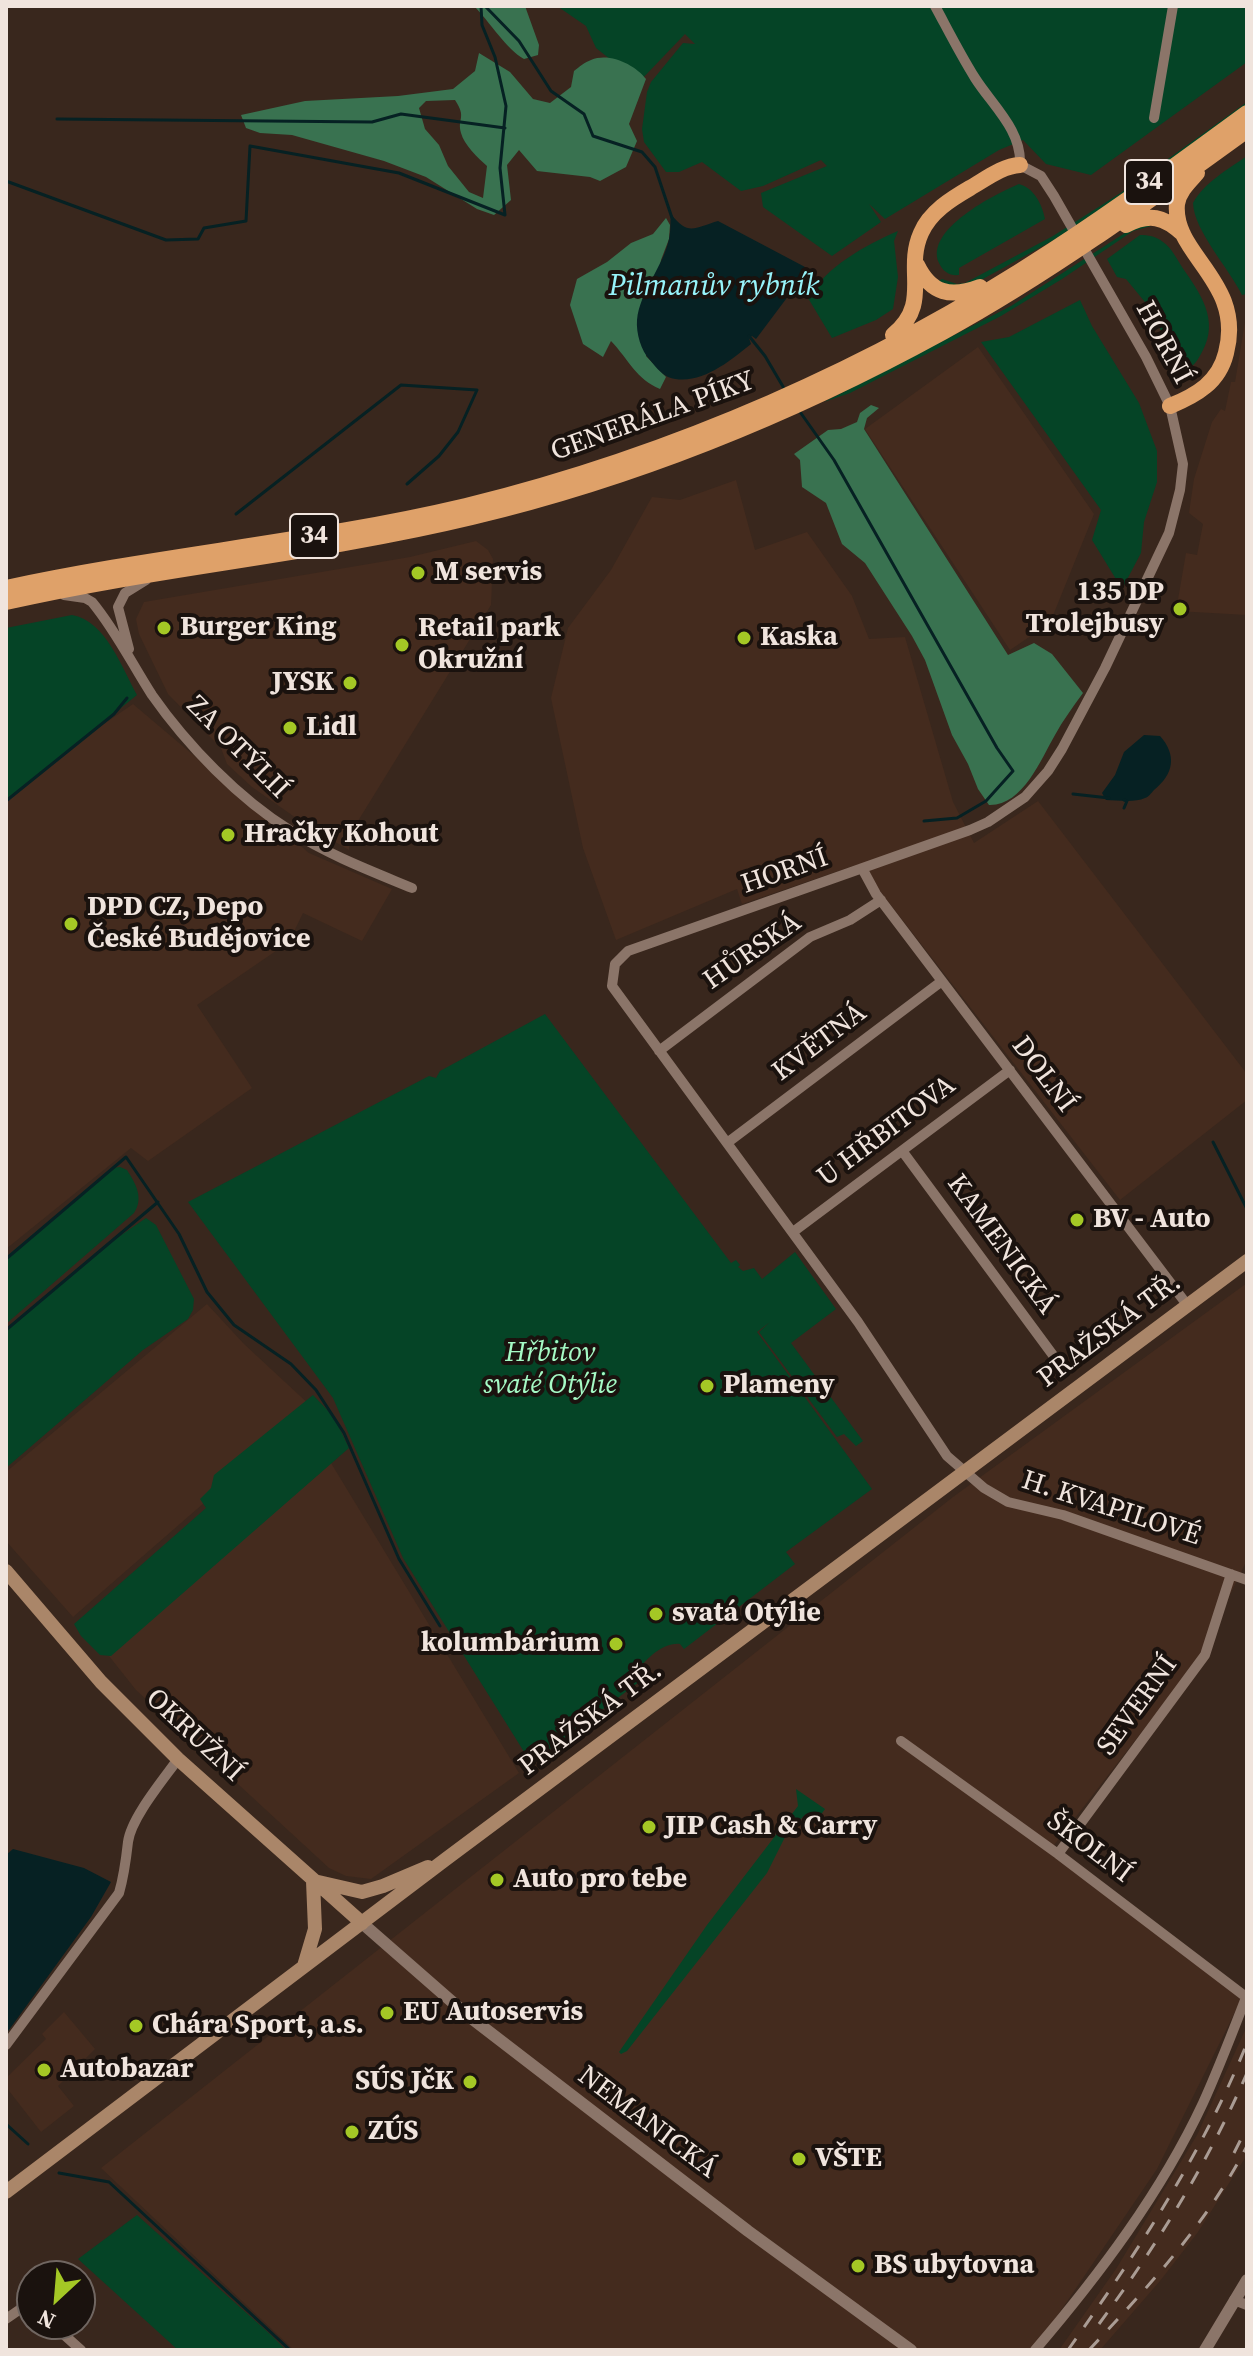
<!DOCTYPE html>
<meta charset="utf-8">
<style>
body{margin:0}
#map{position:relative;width:1253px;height:2356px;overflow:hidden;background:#39271d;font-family:"Source Serif 4",serif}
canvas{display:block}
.frame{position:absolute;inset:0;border:8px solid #f0e4dd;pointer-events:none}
.north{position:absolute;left:16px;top:2260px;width:80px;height:80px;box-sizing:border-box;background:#1a120e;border:2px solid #706661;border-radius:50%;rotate:206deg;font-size:22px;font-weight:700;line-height:32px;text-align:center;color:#f0e4dd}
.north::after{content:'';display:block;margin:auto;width:28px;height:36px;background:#a4c825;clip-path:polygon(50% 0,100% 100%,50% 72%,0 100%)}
</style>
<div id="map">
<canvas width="1253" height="2356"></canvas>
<div class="frame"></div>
<div class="north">N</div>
</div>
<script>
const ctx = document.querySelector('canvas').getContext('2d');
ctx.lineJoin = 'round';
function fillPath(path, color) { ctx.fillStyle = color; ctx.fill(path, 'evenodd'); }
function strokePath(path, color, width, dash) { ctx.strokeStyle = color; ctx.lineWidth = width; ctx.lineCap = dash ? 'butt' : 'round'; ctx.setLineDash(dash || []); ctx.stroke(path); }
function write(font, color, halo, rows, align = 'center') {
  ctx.font = font + ' "Source Serif 4",serif'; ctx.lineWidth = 8; ctx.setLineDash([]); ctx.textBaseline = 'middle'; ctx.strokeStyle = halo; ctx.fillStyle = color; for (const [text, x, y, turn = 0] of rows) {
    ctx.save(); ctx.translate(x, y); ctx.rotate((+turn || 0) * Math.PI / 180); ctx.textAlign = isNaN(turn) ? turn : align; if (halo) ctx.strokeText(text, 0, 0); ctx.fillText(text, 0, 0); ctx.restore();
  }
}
fillPath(new Path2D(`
 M1245,322L1247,615L1176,611L1186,553L1197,555L1203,524L1189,513L1194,479L1212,422L1221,409L1225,411L1231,382H1235Z
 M978,347L1094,514L1050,623L1010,650L865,429Z
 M736,480L755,550L807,532L852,596L869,639L905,637L953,802L974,843L1038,801L1247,1074V1100L1120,1200L859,864L742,904L737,889L616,940L583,848L551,698L568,628L611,570L652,497L680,500Z
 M476,541L488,550L493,559L491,605L350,834L349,850L306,825L252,787L227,764L221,748L168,694L139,634L136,619L144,602L410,557Z
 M133,704L309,853L392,889L362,941L303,913L289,942L197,1005L252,1088L148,1161L131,1148L6,1249V800L82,739Z
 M1247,1283V1560L1199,1658L1054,1845L1245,1992L1157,2169L1034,2350H294L101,2168L953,1497Z
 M207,1304L244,1344L313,1408L73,1617L6,1541V1472Z
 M331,1463L519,1773L371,1879L346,1876L329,1868L136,1690L109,1656Z
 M64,2012L95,2049L58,2086L74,2106L41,2132L6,2087V2078L46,2039L42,2034Z
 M1247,2026V2155L1198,2232L1160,2281L1100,2350H1059L1116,2269L1197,2135Z`), '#442b1e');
fillPath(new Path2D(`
 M557,6H1247V62L1091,175L1046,164L1023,140L999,150L885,219L869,204L881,222L832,256L763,207L761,193L827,166L821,160L763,186L741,191L702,162L679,172H666L644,142L642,129L647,92L651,82L683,43L695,44L685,34L639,82L596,48L586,26Z
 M1247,102V106L1122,195L1054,240L970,286L960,288L938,281L942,279L957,284L965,283L1053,236L1122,192Z
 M1247,156V294L1242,295C1229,268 1194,231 1193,203C1204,183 1228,169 1247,156Z
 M1019,184C1034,188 1042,204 1045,219L959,268V275C950,276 943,272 939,263C924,230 995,194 1019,184Z
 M1139,224L1151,226L1133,231L1062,279L1001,316L850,393L824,402L1011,306Z
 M898,231L894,241L898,277L893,309L876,320L832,338L808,298C827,266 864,246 898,231Z
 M1140,235C1148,235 1156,236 1163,242C1171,247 1177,259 1182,267C1200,293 1220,320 1202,352C1197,361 1195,366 1185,369L1174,356L1149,307L1126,279L1117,277L1107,259Z
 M1080,300L1092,326L1139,403L1157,451V482L1144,522L1141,553L1122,589L1092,540L1101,510L981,342L1009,337Z
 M72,615C106,621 122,668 137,695L6,800V628Z
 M545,1014L731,1263L736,1260L740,1265L738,1267L743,1271L754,1268L762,1279L795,1252L836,1309L791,1343L863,1441L856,1446L844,1434L837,1437L759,1332L770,1322L757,1332L872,1489L786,1552L795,1564L684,1649L680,1644C664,1642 647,1658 638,1670L643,1679L531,1763L403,1558L333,1398L188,1202L429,1076L436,1078L440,1071Z
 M120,1167L127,1170C136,1184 144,1198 134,1213L6,1324V1257L113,1168Z
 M146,1218L156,1225L194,1299L193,1310L188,1319L143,1350L6,1468V1330L111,1242Z
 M313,1395L334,1417L349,1448L111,1656L100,1655L81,1636L74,1624L206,1508L200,1499L211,1488L214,1475Z
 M796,1789L825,1809L815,1823L806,1814L787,1833L767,1873L627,2051L621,2054L619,2052L707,1925L798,1806Z
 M137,2215L271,2335L286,2350H178L78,2259Z`), '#054426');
fillPath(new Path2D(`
 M474,6H525L539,45L538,55L524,59C507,50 489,21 474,6Z
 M479,53L510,72L533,99L550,103L571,87L574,71C579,67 585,62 591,60C610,52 635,65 646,79L629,124L637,141L626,167L600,181L590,177L537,171L519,150L507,165L511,200L494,215L477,209L426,177L384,161L292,135L260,133L246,128L241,115L305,101L398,96L453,89L475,71ZM455,100C467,118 457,118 461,133C464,145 478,158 487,166L483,198L469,192L448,166L439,145L425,129L419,108L426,101Z
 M666,218L670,225L669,239L661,260L646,356L666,377L660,389C636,379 629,360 611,341L603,357L583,344L570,305L577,279L607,262L631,243L653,234Z
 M871,405L879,408L867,418L864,429L1008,655L1034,643L1052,654L1083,693C1073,707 1063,720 1055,735C1041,759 1023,806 989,805L978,789L968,764L952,735L925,660L912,636L865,563L842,544L826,503L802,487L800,460L794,454L828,430L841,429L857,422L860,413Z`), '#397250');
fillPath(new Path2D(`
 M671,214C688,236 694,228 718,221L805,267L804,275L756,339L752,336L749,338L751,344C730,361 698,388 668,377C661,374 654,365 650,360C641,351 636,333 637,320C640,291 663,267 669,239C671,231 670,222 671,214Z
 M1144,735L1160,736C1177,755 1174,774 1154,790C1151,793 1149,797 1145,798C1134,803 1117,800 1106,800L1102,793L1115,775L1124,752Z
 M13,1849L84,1868L111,1882L91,1917L6,2034V1855Z`), '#062123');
strokePath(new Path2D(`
 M485,6L519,41L551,91L584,114L593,136L642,152L655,167L672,218
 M57,119L372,122L401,114L505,128
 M6,181L166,240L198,239L204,228L246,221L250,146L399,173L505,215L500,168L506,106L495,57L482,25L481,6
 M749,336L765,356L785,390
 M798,409L834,460L997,748L1013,771L986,801L957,818L924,821
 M236,514L401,385L477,390L458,432L439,456L407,484
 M1073,794L1109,798
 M1124,800L1127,801L1124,808
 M6,801L114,714L127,698
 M1213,1142L1247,1209
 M6,1259L126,1157L179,1234L207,1292L234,1325L291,1364L316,1390L344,1433L399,1559L440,1626
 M6,1330L158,1202
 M6,2124L28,2144
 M59,2173L109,2182L290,2350`), '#062123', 3);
strokePath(new Path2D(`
 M935,6C948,30 960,54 975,78C992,105 1022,130 1020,165L1041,176L1054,196L1146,357L1170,406L1183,464L1180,490L1169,533L1105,668L1062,749L1048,771L1025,797L988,822L970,830L628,951L615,964L612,986L858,1322L947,1456L984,1488L1008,1502L1063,1515L1247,1580
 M1154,118L1173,6
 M64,595L85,598L92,602C116,631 132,664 152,695C187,745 239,799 291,831C329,855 371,871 412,888
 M129,649L118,607L125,593L146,580
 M863,870L876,894L1188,1306
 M659,1051L810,937L850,920L881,900
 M727,1143L942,981
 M903,1152L1061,1366
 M793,1232L1010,1070
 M901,1741L1058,1854L1246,1997
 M1058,1854L1205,1655L1231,1574
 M6,2045L119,1893C124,1876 126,1860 128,1842C131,1818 163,1780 178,1759
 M1234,2300L1247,2305
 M6,2319L29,2303L32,2305
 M52,2324L81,2350
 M1035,2350C1099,2275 1161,2193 1203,2103C1219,2068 1233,2031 1247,1995`), '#8b7569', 10);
strokePath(new Path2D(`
 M362,1923L466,2014L748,2231L911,2350
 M1205,2350L1247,2280`), '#8b7569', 12);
strokePath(new Path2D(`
 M6,1571L101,1682L178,1759L362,1923
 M314,1881L362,1892L383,1886L428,1867
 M304,1966L315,1929L313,1881
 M6,2192L446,1859L1247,1261`), '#aa8669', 14);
strokePath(new Path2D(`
 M1126,225C1149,213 1164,216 1183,234
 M917,265C931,294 951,298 980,287
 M893,335C932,303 904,271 921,233C930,212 951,199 970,188C986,179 1002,166 1020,165
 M1170,406C1197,395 1219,382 1226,353C1245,281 1172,255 1177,204C1179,191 1189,182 1197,173
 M6,588C158,555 314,542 466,506C673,455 875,367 1053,250C1119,207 1183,160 1247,113
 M6,602C160,567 318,554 472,517C636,478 795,413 943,332C1049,274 1149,201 1247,130`), '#dfa169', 16);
strokePath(new Path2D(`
 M1234,2153L1247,2127
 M1099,2324C1157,2245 1208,2163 1247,2073
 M1068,2350C1136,2254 1203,2153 1247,2043
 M1089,2350C1150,2285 1205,2226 1247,2146`), '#aa9c94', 3, [14, 14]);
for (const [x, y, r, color] of [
 [418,573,8,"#a4c825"],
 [1180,609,8,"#a4c825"],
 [164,628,8,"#a4c825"],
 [744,638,8,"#a4c825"],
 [402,645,8,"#a4c825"],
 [350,683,8,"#a4c825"],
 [290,728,8,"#a4c825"],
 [228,835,8,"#a4c825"],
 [71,924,8,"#a4c825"],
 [1077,1220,8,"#a4c825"],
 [707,1386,8,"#a4c825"],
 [656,1614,8,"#a4c825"],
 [616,1644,8,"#a4c825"],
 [649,1827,8,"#a4c825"],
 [497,1880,8,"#a4c825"],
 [387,2013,8,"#a4c825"],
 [136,2026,8,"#a4c825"],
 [44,2070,8,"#a4c825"],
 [470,2082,8,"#a4c825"],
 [352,2132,8,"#a4c825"],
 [799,2159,8,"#a4c825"],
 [858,2266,8,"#a4c825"]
]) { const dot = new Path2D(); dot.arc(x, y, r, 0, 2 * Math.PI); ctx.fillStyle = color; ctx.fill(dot); strokePath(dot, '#1a120e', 3); }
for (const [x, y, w] of [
 [1149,182,48],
 [314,536,48]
]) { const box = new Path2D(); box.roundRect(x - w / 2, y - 22, w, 44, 6); ctx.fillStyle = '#1a120e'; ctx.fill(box); strokePath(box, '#f0e4dd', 2); }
write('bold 26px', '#f0e4dd', null, [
 ["34",1149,182],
 ["34",314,536]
]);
write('28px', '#f0e4dd', '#1a120e', [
 ["HORNÍ",1163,343,62],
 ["GENERÁLA PÍKY",653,417,-20],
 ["ZA OTÝLIÍ",237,748,45],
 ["HORNÍ",785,872,-19],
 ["HŮRSKÁ",753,952,-35],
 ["KVĚTNÁ",820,1043,-37],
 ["DOLNÍ",1043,1075,53],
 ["U HŘBITOVA",887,1132,-37],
 ["KAMENICKÁ",1001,1245,54],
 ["PRAŽSKÁ TŘ.",1110,1331,-37],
 ["H. KVAPILOVÉ",1111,1509,18],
 ["SEVERNÍ",1138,1706,-54],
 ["PRAŽSKÁ TŘ.",591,1719,-37],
 ["OKRUŽNÍ",194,1736,43],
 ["ŠKOLNÍ",1089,1848,37],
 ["NEMANICKÁ",647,2123,37]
]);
write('bold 28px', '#f0e4dd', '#1a120e', [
 ["M servis",434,573],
 ["135 DP",1164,593,"right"],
 ["Trolejbusy",1164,625,"right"],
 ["Burger King",180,628],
 ["Retail park",418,629],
 ["Okružní",418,661],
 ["Kaska",760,638],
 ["JYSK",334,683,"right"],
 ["Lidl",306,728],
 ["Hračky Kohout",244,835],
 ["DPD CZ, Depo",87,908],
 ["České Budějovice",87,940],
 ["BV - Auto",1093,1220],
 ["Plameny",723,1386],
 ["svatá Otýlie",672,1614],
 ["kolumbárium",600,1644,"right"],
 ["JIP Cash & Carry",665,1827],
 ["Auto pro tebe",513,1880],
 ["EU Autoservis",403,2013],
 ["Chára Sport, a.s.",152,2026],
 ["Autobazar",60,2070],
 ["SÚS JčK",454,2082,"right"],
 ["ZÚS",368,2132],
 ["VŠTE",815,2159],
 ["BS ubytovna",874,2266]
], 'left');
write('italic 28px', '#a5fac5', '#1a120e', [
 ["Hřbitov",550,1354],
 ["svaté Otýlie",550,1386]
]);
write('italic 30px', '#97f3fa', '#1a120e', [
 ["Pilmanův rybník",714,287]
]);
</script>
